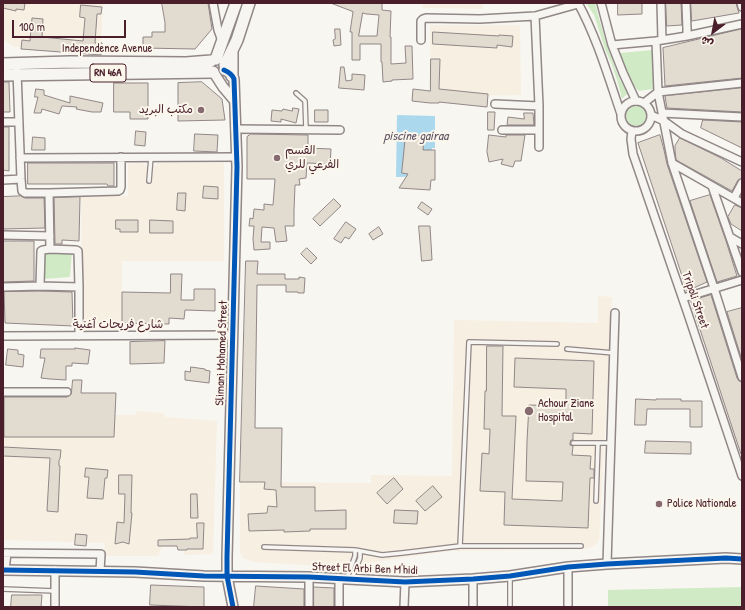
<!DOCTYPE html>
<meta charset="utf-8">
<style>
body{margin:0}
#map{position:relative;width:745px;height:610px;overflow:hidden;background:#f8f6f0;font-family:"Patrick Hand","Playpen Sans Arabic",sans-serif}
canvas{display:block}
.frame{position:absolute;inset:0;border:4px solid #4a1f2b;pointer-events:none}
.north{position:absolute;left:693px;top:12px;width:40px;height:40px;-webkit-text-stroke:3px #fbf7ec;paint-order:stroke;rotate:212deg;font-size:11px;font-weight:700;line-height:16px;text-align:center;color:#4a1f2b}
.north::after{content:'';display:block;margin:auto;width:14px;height:18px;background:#4a1f2b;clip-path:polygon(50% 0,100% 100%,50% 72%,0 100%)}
.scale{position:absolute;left:12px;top:20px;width:114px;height:18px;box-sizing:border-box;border:2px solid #4a1f2b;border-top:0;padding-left:5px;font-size:12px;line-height:14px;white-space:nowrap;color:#4a1f2b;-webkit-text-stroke:3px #fbf7ec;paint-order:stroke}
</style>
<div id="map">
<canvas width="745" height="610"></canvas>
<div class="frame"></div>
<div class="north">ش</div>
<div class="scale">100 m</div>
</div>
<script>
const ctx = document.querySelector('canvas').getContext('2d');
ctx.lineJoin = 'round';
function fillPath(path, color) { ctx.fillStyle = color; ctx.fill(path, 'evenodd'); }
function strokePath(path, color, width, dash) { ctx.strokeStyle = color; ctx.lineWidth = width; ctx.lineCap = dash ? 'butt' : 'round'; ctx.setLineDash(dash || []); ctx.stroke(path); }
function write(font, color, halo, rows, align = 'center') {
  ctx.font = font + ' "Patrick Hand","Playpen Sans Arabic",sans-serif'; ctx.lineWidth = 4; ctx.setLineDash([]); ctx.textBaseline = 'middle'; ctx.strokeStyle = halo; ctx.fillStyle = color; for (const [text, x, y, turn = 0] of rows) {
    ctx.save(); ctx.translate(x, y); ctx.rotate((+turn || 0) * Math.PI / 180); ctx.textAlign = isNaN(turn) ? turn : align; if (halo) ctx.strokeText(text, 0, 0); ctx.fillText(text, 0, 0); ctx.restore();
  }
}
fillPath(new Path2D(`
 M3,3H103L101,47H14L3,39Z
 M422,3H483V9L423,8Z
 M430,25H520L521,95L431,96Z
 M142,163L147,166V172H152L153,167L158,163H224V261H122V323H82L81,196H128V164Z
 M598,296L612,297L599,540L594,546L586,549L451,551L367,563L362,565H359L358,564L363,559L352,555L348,565L343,567L253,562L243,558L240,552V482L371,483V475L452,476L454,320L598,323Z
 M136,411L164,413L165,417L217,421L213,554L184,555V547H162L158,556H104L105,543L3,540V437H114L115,415H136Z`), '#f7efe1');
fillPath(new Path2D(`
 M586,3H595C599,20 604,35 609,51C615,67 619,81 629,94L626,95L622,99L617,80L612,65L605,49L594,15Z
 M653,50V89L639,91C628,83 623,65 620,53Z
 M626 116a10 10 0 1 1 20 0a10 10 0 1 1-20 0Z
 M72,251L70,277L43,279L45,252Z
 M742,587V607H608V590Z`), '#cfeac5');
fillPath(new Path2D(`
 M397,115L435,116V148H432V176L396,177Z`), '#acd8ed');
const building = new Path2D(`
 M3,3H25L24,10L16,9V11L3,8Z
 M162,3H208L212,29L195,49L143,48V37H152V32H165V23Z
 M331,3H382V10L391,11L390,37H391V64L406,63L405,46H412L413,79L392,80V81L383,82L382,62H381V44H360V60H352V32H350L353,12ZM363,13L366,14H367L379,15L377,36H359Z
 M618,3H642V14L618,15Z
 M666,3H681L682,25L667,26Z
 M691,3H736L739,13L692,21Z
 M81,5L102,7L101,14H97L95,43H102L101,55L21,49L22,40L30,41L32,18L43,19L42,37L83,41L85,18L80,17Z
 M335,29H340L341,45L334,46L333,40L335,39Z
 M742,29V78L665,86L663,48Z
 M433,32L499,36V35L513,36L512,47L497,45V48L433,44Z
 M431,59H440L439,89L488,94L487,107L439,102V103H430L412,101L413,89L430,91Z
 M341,67H344L346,81L352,80V74L365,75L364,90L339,88Z
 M3,82H9L10,112H3Z
 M202,82L222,99L225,120L178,121V83Z
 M114,83H148V119H130V112H114Z
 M742,88V112L667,108L665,96Z
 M36,89L44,90V95L70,103V96L103,103L101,112H92L76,109L77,107L62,106L59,114L42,109L41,113H34L38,97H35Z
 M293,108L299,109L296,123L281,119V122L271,121L272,110L282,111L283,109L292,111Z
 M315,110H328V122H315Z
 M488,112H495L494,130H488Z
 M524,113H533L534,125H507L508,117L524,119Z
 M703,120L742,122V148L701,128Z
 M3,127H9V171L3,170Z
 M136,131L146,132L145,146L135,145Z
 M195,134L218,135L217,152L194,151Z
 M251,134L308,135V148L331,149L330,164L307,163L306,178L299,179L300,185H295L294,211V226H285L287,241L276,242L274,228L262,227L261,242H270V249L254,250L253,239L254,226H249L250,218L253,219L254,209L264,210V204L273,205L275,179H247V137Z
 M406,134L424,136L423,150H435V180H431L430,190L399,188L408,174L402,173Z
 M489,135L506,137V135H525L521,161H515L513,167L501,164L503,159L489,162L487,152Z
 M660,135L664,150L667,164L707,282L687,291L638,143Z
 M33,137L45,138V150H32Z
 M680,138L721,158L742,171V178L738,180L732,191L676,160L675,150V146Z
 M28,163H114V186H108L107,184H28Z
 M204,186L218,187V199L203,198Z
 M178,193H186L185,211L177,210Z
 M710,195L726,241L737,276L717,282L690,201Z
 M21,196L25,198H44L45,228L3,229V197Z
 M80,197L79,241L62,240V244H55L54,198Z
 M334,199L341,206L320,226L313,219Z
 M422,202L432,209L428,215L418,208Z
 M735,205L742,208V231L731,224L728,217Z
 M116,220H138V232H120V229H116Z
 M150,220L173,221V233H150Z
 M346,222L356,229L349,239L345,237L341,243L334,239Z
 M419,226H430L432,260L422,261Z
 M379,227L383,234L373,240L369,234Z
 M3,241H34V281L3,282Z
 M307,248L317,258L311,264L301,254Z
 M246,261H258L257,274H285V279H299V277L305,278L304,293H298V292H286V285H257L255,428H282L281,487H315V511L346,510V529H310V531L284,532V530L249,531L248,514L267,513L268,506L277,507L276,490L264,489L265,482H240Z
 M171,274H182L181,300H194V289H215V311L185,310L184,319L169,318V324L122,323V292L170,293Z
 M40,291L72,292L73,326L5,323L4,292Z
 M711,295L737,378L739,381L742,382V454H741L733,430L691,302V301Z
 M742,308V360L727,312Z
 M165,341L164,363L130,364V342Z
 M487,346H503L502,416H516L512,499L562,501L563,482L526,481L527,441L529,405L566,406V389L514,387L515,358L594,361L592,434L573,433V440H571L570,443V445L573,446L572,455L591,456L590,469H594V478H590L588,528L504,525L505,492L480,491L482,453L489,454L490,429H484L485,391H486Z
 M75,348L90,350L88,364L72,363V366H66V380L50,379L41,378L45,358H40L41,349H75Z
 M8,349L18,350V354L24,355L23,367L6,365Z
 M191,367L205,369V370L210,371L209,383L185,380V371L190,372Z
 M73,380H82L81,393H116L114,437H4V397H67L71,394Z
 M636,399L656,400V399H681V401H702V427H690V409H647L646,425H635Z
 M646,441L691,442V454L645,453Z
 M3,447L61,450L60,459L59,460V466H60L58,512L47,511L50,458L3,456Z
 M86,468L108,470L107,478H105L103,499L87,498L89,477H85Z
 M119,475H132L131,513H132L129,544L123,542L115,544L117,522L124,523L125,494H119Z
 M394,478L403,489L387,504L377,493Z
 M433,486L442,497L425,511L416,501Z
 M191,494H197L198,518H191Z
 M395,510L418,511L417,524L394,523Z
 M197,523H204L203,549H187V550H178L177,546H158V540L190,539V538H197Z
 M76,534L87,535L86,546L75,545Z
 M151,585L204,587V607L150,605Z
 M256,586L304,589V607H254Z
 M314,587L334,588V607H314Z
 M12,595H42L41,607H11Z`);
fillPath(building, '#e2dbd0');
strokePath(building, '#918787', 1);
const lane = new Path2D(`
 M296,93L305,101L306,129
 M149,181L151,157
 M567,349L614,353
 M573,443H598
 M596,501L598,443H611
 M460,546H581
 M264,547L355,550L382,555L402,553L460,546L469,342L557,344
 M347,578L355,556V550
 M352,578L360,558V551
 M3,589L55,591
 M510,607V577`);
const street = new Path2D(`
 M213,3L218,30L222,41
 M578,3C597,38 608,76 621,114
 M601,3L612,45L623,73L636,101
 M661,3L662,40
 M686,3L687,29V36
 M741,3L742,7
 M535,16L539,106V147
 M421,40V21L423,19L426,18L480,19L535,16L578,4
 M656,41L658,92L672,163L714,288L742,377
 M612,45L656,41L687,36L742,24
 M17,71L21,179L22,191L25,193H49L118,191L120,190L121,187V157
 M621 116a15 15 0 1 1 30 0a15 15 0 1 1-30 0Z
 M644,103L658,92L742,83
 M495,104L539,106
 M662,113L742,117
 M651,115L664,121L682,134L742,162
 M3,122H19
 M235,129L340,130
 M502,130H539
 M632,131L631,139L633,154L688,314L742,476
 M20,158L237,157
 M672,163L742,203
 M3,180L21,179
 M712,186L742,272
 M49,193L50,249
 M734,198L742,183
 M3,235L50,236
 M730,237L742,244
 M40,286L41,251L43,250L50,249L76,250L78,251L79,287V336
 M3,287L40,286L79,287
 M683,298L742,280
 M3,336L233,335
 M3,392H67
 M3,553L101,554L100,571
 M607,564L615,313
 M5,570L7,553
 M473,579V607
 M55,607V570
 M309,607V577
 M339,607V579
 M404,607L405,582
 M568,607V567`);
const secondary = new Path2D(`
 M224,70C229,72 232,74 234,79L237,167L227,557V576L233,607
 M214,73L223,87L234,100
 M3,570L135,572L204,576L309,577L405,582L473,579L510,576L568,567L607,564L726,558L742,559`);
const primary = new Path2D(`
 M216,59L236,3
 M3,64L70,62L186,63L211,61
 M225,65L237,40L249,3
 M3,75L213,72
 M232,76V52`);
strokePath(lane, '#918787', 6);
strokePath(street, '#918787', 10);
strokePath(secondary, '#918787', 12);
strokePath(primary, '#918787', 14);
strokePath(lane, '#f6f5f1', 3.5);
strokePath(street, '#f6f5f1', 7);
strokePath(secondary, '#f6f5f1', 9);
strokePath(primary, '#f6f5f1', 11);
strokePath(new Path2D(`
 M224,70C229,72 232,74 234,79L237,167L227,557V576L233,607
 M3,570L135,572L204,576L309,577L405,582L473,579L510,576L568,567L607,564L726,558L742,559`), '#0057b8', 5);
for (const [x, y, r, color] of [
 [201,110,4,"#876a70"],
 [277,158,4,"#876a70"],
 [529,411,5,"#876a70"],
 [659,504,4,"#876a70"]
]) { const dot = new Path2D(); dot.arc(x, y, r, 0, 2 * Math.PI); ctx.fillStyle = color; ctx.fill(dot); strokePath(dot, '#fbf7ec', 1.5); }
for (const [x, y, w] of [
 [108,73,36]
]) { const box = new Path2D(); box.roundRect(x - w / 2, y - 9, w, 18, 3); ctx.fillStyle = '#fbf7ec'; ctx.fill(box); strokePath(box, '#4a1f2b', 1); }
write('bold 11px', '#4a1f2b', null, [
 ["RN 46A",108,73]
]);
write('12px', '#4a1f2b', '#fbf7ec', [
 ["Independence Avenue",107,49],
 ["Tripoli Street",695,300,71],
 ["شارع فريحات ٱغنية",118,325],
 ["Slimani Mohamed Street",222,353,-88],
 ["Street El Arbi Ben M'hidi",365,569,2]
]);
write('12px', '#4a1f2b', '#fbf7ec', [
 ["مكتب البريد",193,110,"right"],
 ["القسم",285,151],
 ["الفرعي للري",285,165],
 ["Achour Ziane",538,404],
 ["Hospital",538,418],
 ["Police Nationale",667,504]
], 'left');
write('italic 13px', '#5e5365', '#fbf7ec', [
 ["piscine gairaa",416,137]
]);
</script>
